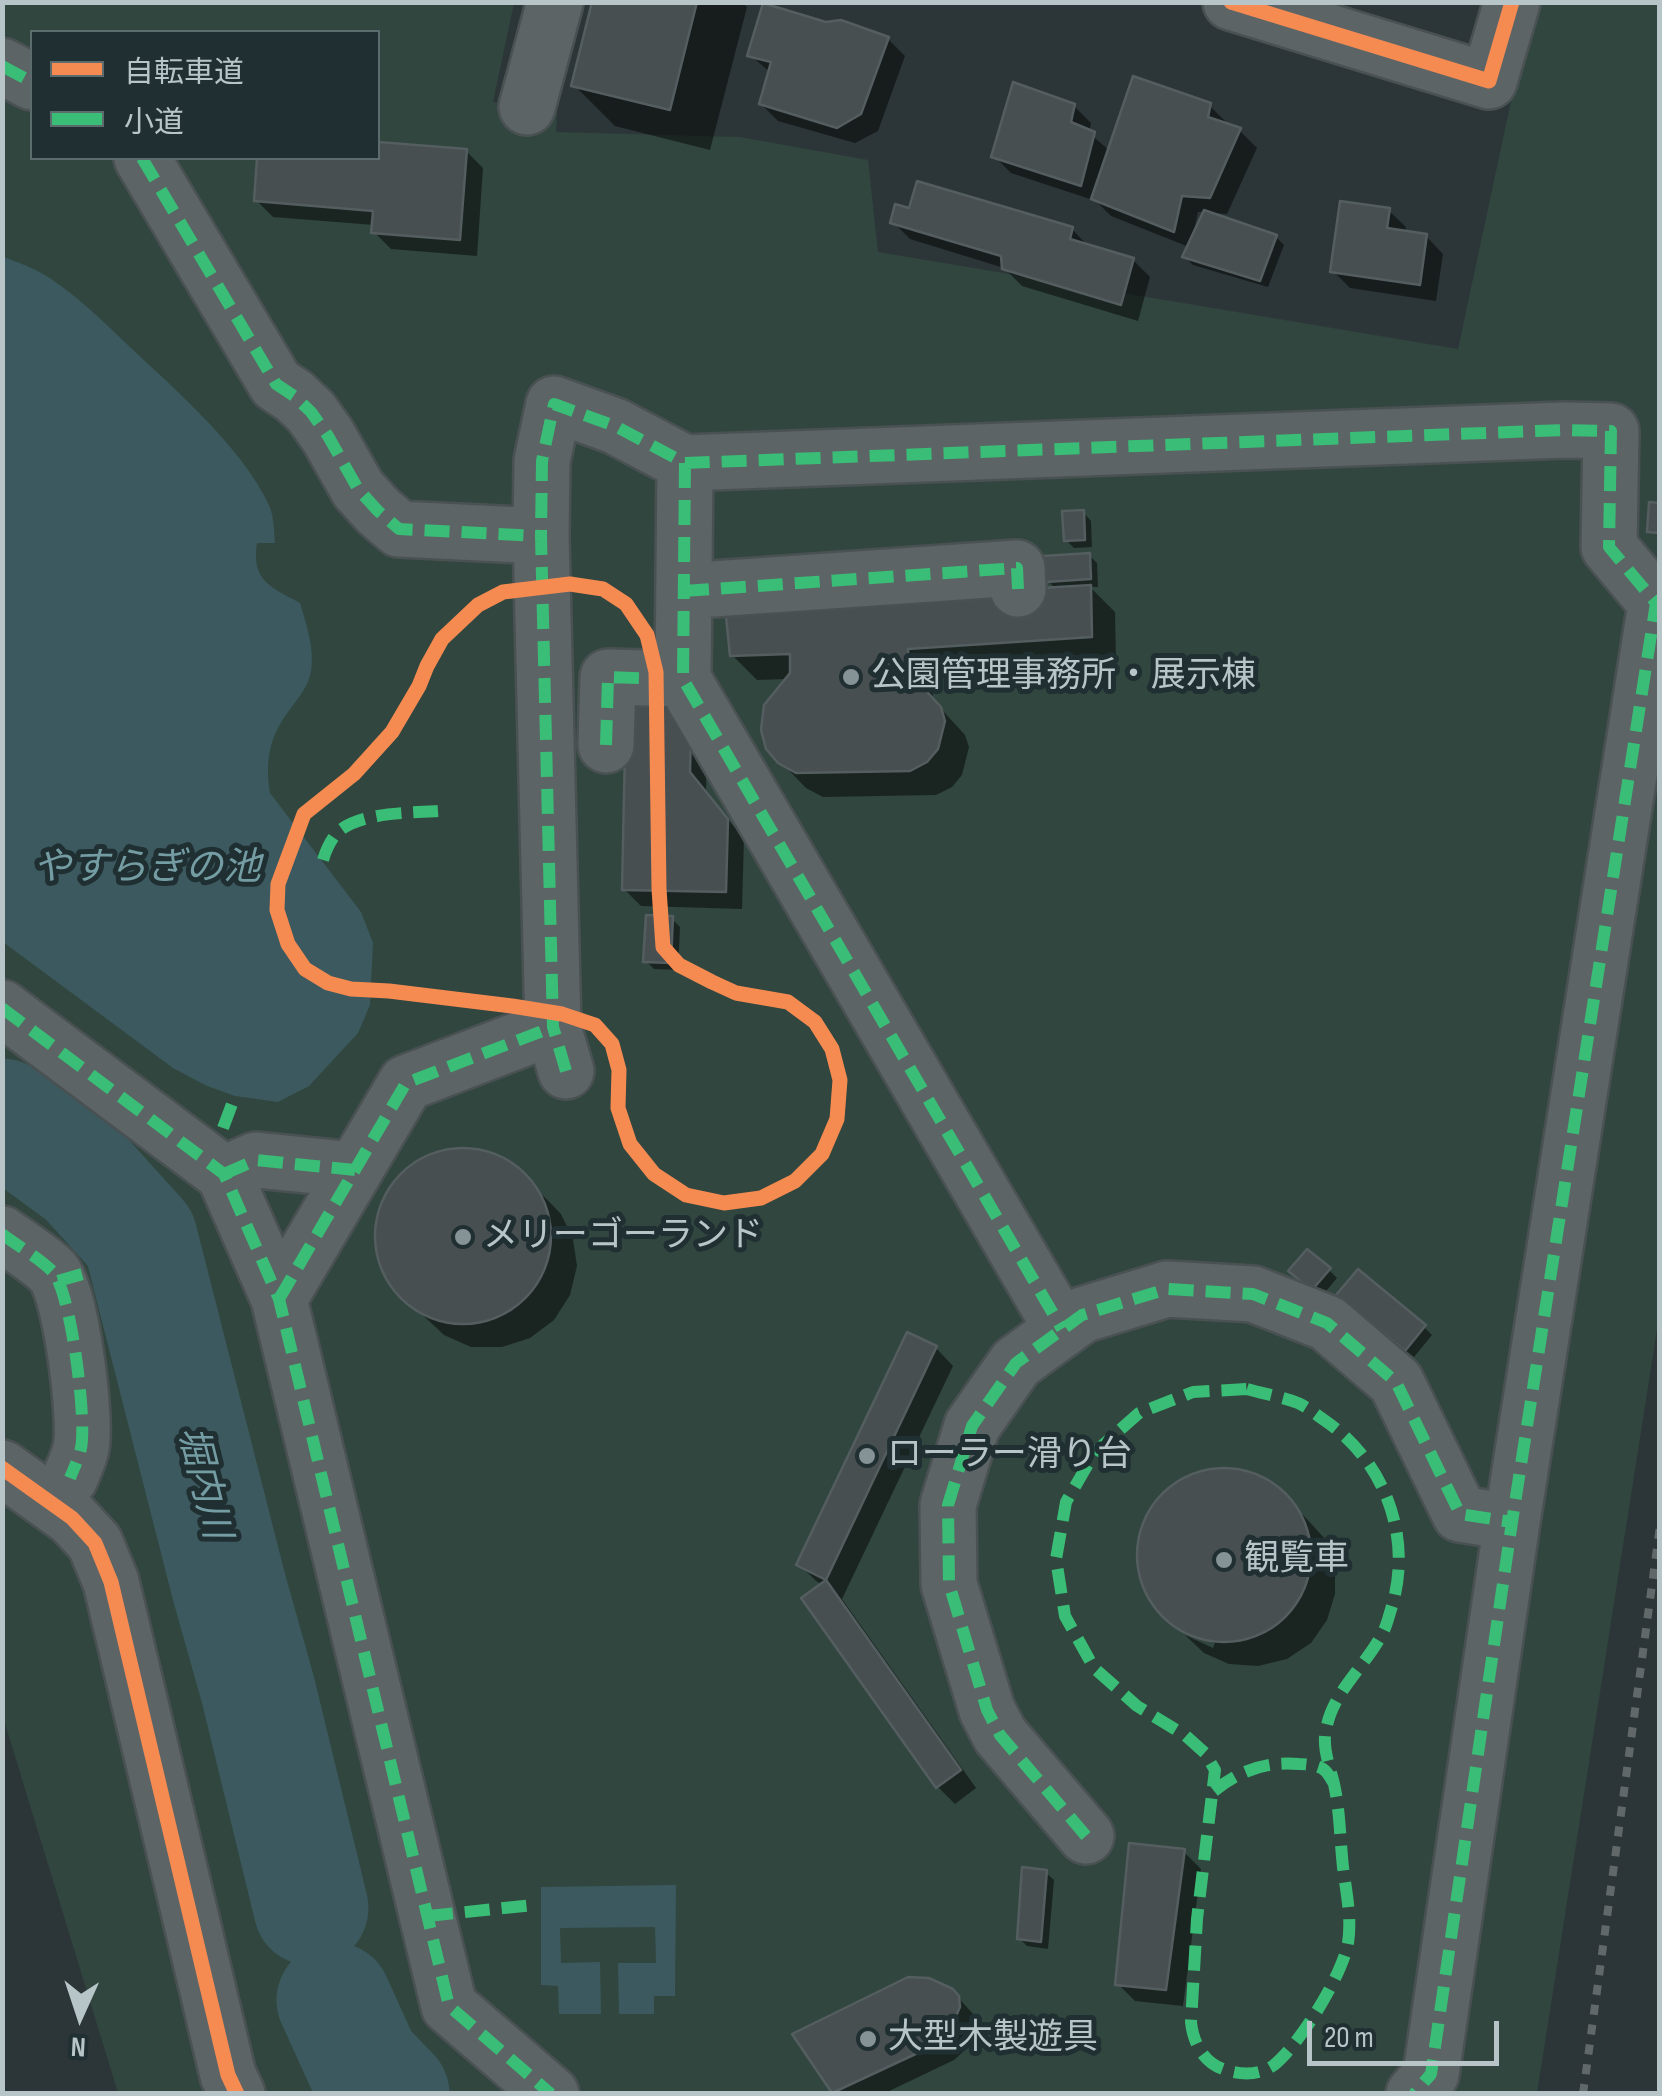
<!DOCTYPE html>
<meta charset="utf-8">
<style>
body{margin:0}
#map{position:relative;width:1662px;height:2096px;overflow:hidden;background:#2c3638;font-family:"Sofia Sans Condensed","Noto Sans JP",sans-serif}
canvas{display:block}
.frame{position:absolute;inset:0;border:5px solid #b7c5c8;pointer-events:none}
.legend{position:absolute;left:30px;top:30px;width:350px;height:130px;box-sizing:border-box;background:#202f32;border:2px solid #5c6b6e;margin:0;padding:12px 18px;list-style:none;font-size:30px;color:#b7c5c8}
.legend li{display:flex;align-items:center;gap:20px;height:50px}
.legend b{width:50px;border:2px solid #5c6b6e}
.north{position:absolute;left:30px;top:1966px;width:100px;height:100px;-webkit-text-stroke:8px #202f32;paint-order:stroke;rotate:183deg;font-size:28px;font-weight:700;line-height:40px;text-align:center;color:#b7c5c8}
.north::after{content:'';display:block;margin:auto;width:35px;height:45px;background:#b7c5c8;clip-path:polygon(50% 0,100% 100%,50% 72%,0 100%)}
.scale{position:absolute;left:1307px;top:2021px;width:192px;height:45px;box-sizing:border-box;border:5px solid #b7c5c8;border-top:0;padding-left:12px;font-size:30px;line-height:35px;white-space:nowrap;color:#b7c5c8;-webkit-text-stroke:8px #202f32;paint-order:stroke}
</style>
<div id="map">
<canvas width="1662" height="2096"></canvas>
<div class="frame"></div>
<ul class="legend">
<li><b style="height:12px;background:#f68b52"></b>自転車道</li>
<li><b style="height:12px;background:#3abd76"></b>小道</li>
</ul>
<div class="north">N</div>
<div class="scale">20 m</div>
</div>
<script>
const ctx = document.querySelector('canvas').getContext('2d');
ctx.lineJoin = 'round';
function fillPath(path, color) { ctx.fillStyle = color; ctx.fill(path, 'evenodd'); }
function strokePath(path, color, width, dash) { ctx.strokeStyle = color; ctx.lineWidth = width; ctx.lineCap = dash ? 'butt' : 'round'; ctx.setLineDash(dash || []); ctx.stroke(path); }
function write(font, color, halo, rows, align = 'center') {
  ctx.font = font + ' "Sofia Sans Condensed","Noto Sans JP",sans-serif'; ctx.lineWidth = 10; ctx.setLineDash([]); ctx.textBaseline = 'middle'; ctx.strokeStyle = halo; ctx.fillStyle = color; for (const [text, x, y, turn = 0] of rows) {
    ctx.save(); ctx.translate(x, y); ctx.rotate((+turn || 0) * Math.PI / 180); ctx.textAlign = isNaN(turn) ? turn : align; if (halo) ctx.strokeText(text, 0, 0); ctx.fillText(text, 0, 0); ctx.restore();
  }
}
fillPath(new Path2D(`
 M3,3H514L493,102L557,111L556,132L740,137L868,160L878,252L1458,349L1516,78L1534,3H1659V1317L1537,2093H118L3,1717ZM32,32H378V158H32Z`), '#31463e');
fillPath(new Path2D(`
 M3,257C18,262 37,269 51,279C81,299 107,325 133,350C178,392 243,449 269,505C274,516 274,531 275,543H257C251,581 271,587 300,603C307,626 317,656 309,679C305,691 295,702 288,712C269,738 265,761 270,793L361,912L373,943L370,1005L358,1033L309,1086L278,1102L235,1096L207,1086L173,1068L3,942Z
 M676,1885L675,1996H654V2014H619L618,1963H656L655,1927L560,1928L561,1963L600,1962L601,2014H559L558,1986L541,1985V1887Z`), '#3b595e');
fillPath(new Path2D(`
 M595,2H742L747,7L710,150L615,126L574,85Z
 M888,39L905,56L878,131L855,143L778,121L761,104L771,73L750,55Z
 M1074,106L1091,123L1089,133L1110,151L1210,106L1227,123L1226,126L1240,131L1257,148L1227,214L1211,213L1276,237L1284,245L1268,287L1193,265L1185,257L1189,247L1111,216L1096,201L1011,173L994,156ZM1198,212H1205L1194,231Z
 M378,144L466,151L483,168L477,256L391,249L374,232V225L273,217L256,200L260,158H378Z
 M1388,210L1406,227L1405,233L1426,236L1443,254L1436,301L1350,288L1333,271Z
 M893,222L1072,229L1089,247L1133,260L1150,277L1138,321L1022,286L1004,268L910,239Z
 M1083,512L1091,521L1092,547L1074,548L1066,540Z
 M1089,555L1097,563L1098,587H1090L1115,612L1116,661L932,673L933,700L965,735L969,747L962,775L952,787L936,795L823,797L806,788L780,761L788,679L757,680L732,655L1056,589L1048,581Z
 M629,706L707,752L706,792L744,839L742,909L641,906L624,889Z
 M672,919L680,927L678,970L654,969L646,961Z
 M465,1150L492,1154L516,1168L561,1214L573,1239L577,1266L570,1295L554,1320L530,1338L502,1347H471L444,1335L395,1289L381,1262L376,1235L381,1208L394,1184L413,1164L438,1153Z
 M1329,1270L1337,1278L1321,1297L1300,1279Z
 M1347,1303L1424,1327L1432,1335L1414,1357Z
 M936,1348L953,1366L842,1599L976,1788L955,1804L938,1787L823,1585L816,1581L799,1564Z
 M1232,1470L1259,1477L1282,1492L1326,1540L1335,1566V1594L1327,1620L1311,1643L1287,1659L1258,1666L1229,1664L1204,1653L1185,1635L1213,1648L1215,1643L1175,1626L1156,1606L1142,1581L1138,1553L1144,1524L1158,1500L1179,1482L1205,1471Z
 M1184,1852L1201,1869L1183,2006L1135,2001L1118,1984Z
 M1045,1872L1054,1880L1048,1949L1027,1946L1019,1938Z
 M952,1991L975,2016L976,2025L966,2049L954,2060L883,2094H837L834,2091Z`), '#0007');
strokePath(new Path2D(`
 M2,1116L85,1177L140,1238L229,1587L258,1690L311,1908
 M334,2000L363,2064L392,2094`), '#3b595e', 115);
const building = new Path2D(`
 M592,2H697L670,110L571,86Z
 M763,3L826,22L841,20L889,37L861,114L837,128L759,104L771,62L747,56Z
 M1133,76L1211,103L1208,117L1241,128L1210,198L1182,196L1174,232L1091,199Z
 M1013,82L1075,104L1071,122L1095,132L1081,186L991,157Z
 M378,142L467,149L460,240L371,233L373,211L254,201L257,158H378Z
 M917,181L1073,227L1070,239L1134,258L1121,305L1002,269L1001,256L890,223L895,204L909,208Z
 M1340,201L1390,208L1387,228L1427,234L1420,285L1330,272Z
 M1204,210L1277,235L1260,281L1182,257Z
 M1649,502L1660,503V533L1647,532Z
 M1084,510L1085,540L1064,541L1062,511Z
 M1090,553L1091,579L1046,582L1043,556Z
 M1091,585L1092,637L908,649L909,672L941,707L945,721L938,749L927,762L910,771L796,773L778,763L766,749L761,730L764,705L790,673V654L730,656L725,607Z
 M626,703L684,705L691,732L690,772L728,819L726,892L622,890Z
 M646,915L673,916L671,963L643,962Z
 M375 1236a88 88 0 1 1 176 0a88 88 0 1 1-176 0Z
 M1307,1249L1331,1268L1312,1290L1288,1271Z
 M1358,1269L1426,1325L1405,1351L1336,1295Z
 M907,1332L937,1346L826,1580L796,1565Z
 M1137 1555a87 87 0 1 1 174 0a87 87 0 1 1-174 0Z
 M826,1580L961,1770L936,1788L801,1598Z
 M1129,1843L1185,1849L1166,1990L1115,1985Z
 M1022,1867L1047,1870L1041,1942L1017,1939Z
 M908,1977L929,1978L953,1989L959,1996L960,2007L949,2032L937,2044L832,2093L792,2034Z`);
fillPath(building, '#474f51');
strokePath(building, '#545d5f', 2.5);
const minor = new Path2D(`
 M1231,2L1489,81L1512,2
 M2,66L32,82
 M527,107L555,2
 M142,158L276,384L294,396L311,412L328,436L358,489L378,511L399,529L541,536
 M685,463L683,679L1062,1329
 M684,591L1017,568L1018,589
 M606,745L608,677L683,679
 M2,1008L224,1174L279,1299L449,2006L551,2094
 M566,1071L553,1027L541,536L542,461L554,404L615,426L685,463L1564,430L1611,431L1609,547L1656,603L1512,1522L1431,2074L1414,2094
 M224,1174L256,1160L355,1170
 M2,1234C18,1246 39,1258 53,1272C71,1292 87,1420 81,1448C79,1458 74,1468 70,1478
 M279,1299L406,1083L553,1027
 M2,1468L72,1518L95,1543L111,1582L228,2075L237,2094
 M1086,1836L1000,1735L987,1710L949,1584L948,1505L972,1426L1016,1363L1082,1315L1167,1289L1253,1294L1327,1323L1396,1382L1460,1514L1512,1522`);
strokePath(minor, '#4a5153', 60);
strokePath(minor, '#5c6466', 55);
strokePath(new Path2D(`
 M1583,2094L1660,1526`), '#61686a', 8, [10, 10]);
strokePath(new Path2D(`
 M2,66L32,82
 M142,158L276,384L294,396L311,412L328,436L358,489L378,511L399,529L541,536
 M685,463L683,679L1062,1329
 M684,591L1017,568L1018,589
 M606,745L608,677L663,679
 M323,860C326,850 331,839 338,832C360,812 410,813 438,811
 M2,1008L224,1174L279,1299L449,2006L551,2094
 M566,1071L553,1027L541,536L542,461L554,404L615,426L685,463L1564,430L1611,431L1609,547L1656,603L1512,1522L1431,2074L1414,2094
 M223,1128L235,1096
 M224,1174L256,1160L355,1170
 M2,1234C18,1246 39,1258 53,1272C71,1292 87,1420 81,1448C79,1458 74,1468 70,1478
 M58,1281L86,1273
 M279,1299L406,1083L553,1027
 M1247,1389C1264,1394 1283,1397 1298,1403C1307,1407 1316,1414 1324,1420C1384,1460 1413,1536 1392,1606C1389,1615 1387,1626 1382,1634C1366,1665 1335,1690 1327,1725C1321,1746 1329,1763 1334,1784C1340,1811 1340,1840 1343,1867C1346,1891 1352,1918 1348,1943C1342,1976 1300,2044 1274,2065C1259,2076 1239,2075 1223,2069C1203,2062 1193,2042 1191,2022L1197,1919L1215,1770L1205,1753L1186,1736L1137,1706L1094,1668L1065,1616L1056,1559L1066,1502L1095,1452L1139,1413L1193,1392Z
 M1214,1791C1239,1771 1266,1761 1299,1764C1305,1764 1317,1765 1323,1769C1328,1772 1330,1778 1333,1782
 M1086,1836L1000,1735L987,1710L949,1584L948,1505L972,1426L1016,1363L1082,1315L1167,1289L1253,1294L1327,1323L1396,1382L1460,1514L1512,1522
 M428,1916L533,1905`), '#3abd76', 12, [25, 12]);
strokePath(new Path2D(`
 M1231,2L1489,81L1512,2
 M570,584L603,589L626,604L647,635L656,672L659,889L663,947L679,965L712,982L736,993L788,1002L815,1022L832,1049L840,1080L837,1119L822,1154L795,1181L761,1198L724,1203L686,1195L654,1174L630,1144L618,1108L619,1070L612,1044L595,1025L562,1014L512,1006L389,991L351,989L328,983L305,969L288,944L277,910L278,884L304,814L354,774L392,732L419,686L427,666L442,639L478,605L503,592Z
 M2,1468L72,1518L95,1543L111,1582L228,2075L237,2094`), '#f68b52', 15);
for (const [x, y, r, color] of [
 [851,677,10,"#869396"],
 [463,1237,10,"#869396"],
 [867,1456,10,"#869396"],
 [1224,1560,10,"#869396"],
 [868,2039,10,"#869396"]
]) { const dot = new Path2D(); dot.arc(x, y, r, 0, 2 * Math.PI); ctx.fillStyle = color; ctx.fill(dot); strokePath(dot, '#202f32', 4); }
write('35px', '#b7c5c8', '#202f32', [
 ["公園管理事務所・展示棟",871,677],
 ["メリーゴーランド",483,1237],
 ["ローラー滑り台",887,1456],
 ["観覧車",1244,1560],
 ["大型木製遊具",888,2039]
], 'left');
write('italic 38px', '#749ca3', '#202f32', [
 ["やすらぎの池",147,869],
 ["堀内川",202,1483,76]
]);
</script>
